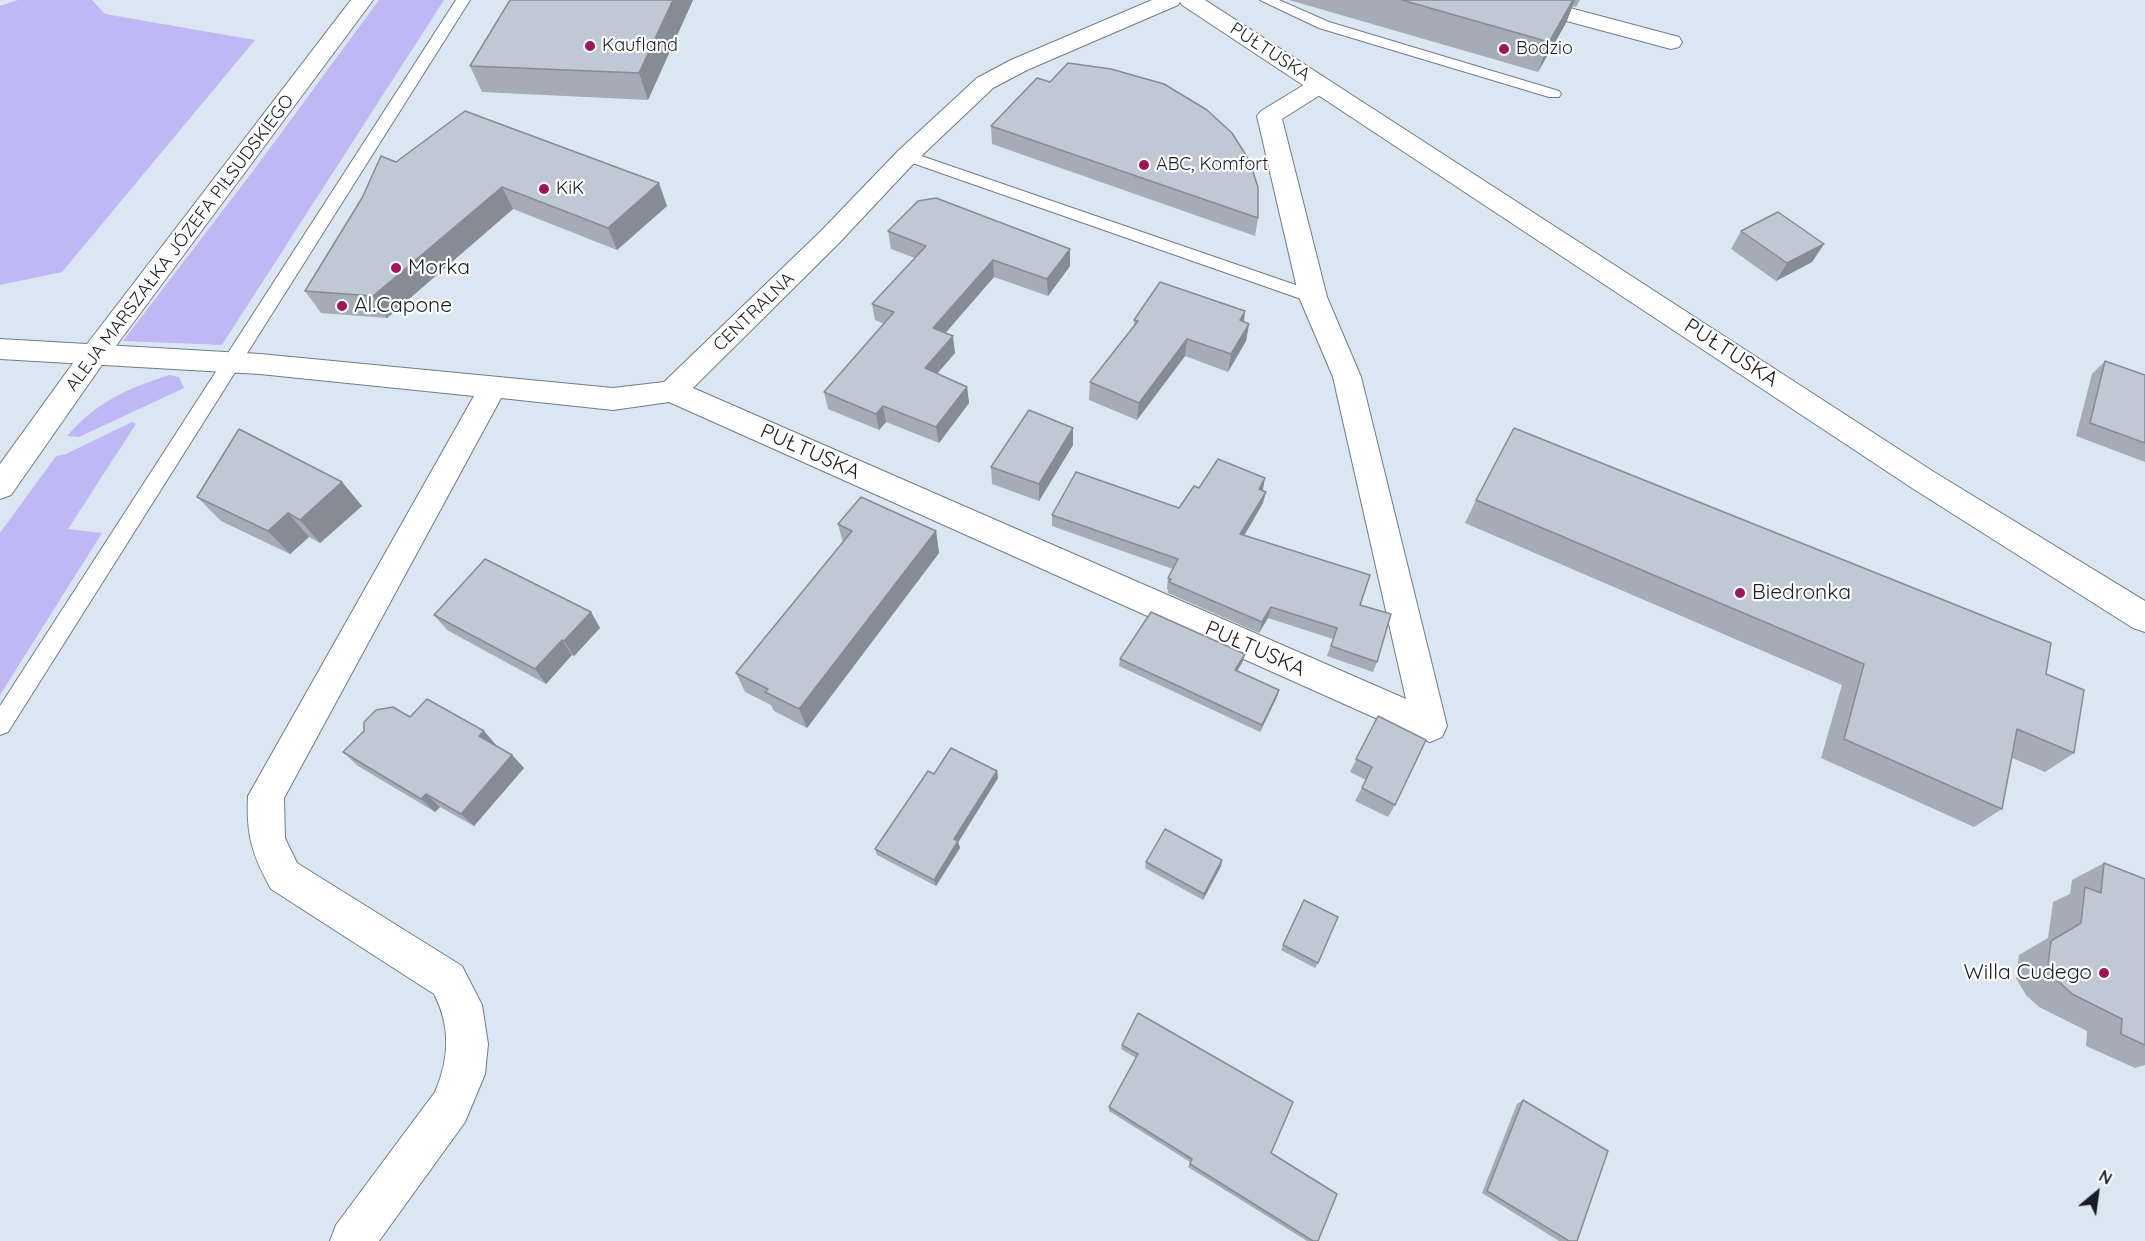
<!DOCTYPE html>
<meta charset="utf-8">
<style>
body{margin:0}
#map{position:relative;width:2145px;height:1241px;overflow:hidden;background:#dae7f3;font-family:Quicksand,sans-serif}
canvas{display:block}
.north{position:absolute;left:2067px;top:1163px;width:60px;height:60px;-webkit-text-stroke:4px #fff;paint-order:stroke;rotate:29deg;font-size:16px;font-weight:700;line-height:24px;text-align:center;color:#191e22}
.north::after{content:'';display:block;margin:auto;width:21px;height:27px;background:#191e22;clip-path:polygon(50% 0,100% 100%,50% 72%,0 100%)}
</style>
<div id="map">
<canvas width="2145" height="1241"></canvas>
<div class="north">N</div>
</div>
<script>
const ctx = document.querySelector('canvas').getContext('2d');
ctx.lineJoin = 'round';
function fillPath(path, color) { ctx.fillStyle = color; ctx.fill(path, 'evenodd'); }
function strokePath(path, color, width, dash) { ctx.strokeStyle = color; ctx.lineWidth = width; ctx.lineCap = dash ? 'butt' : 'round'; ctx.setLineDash(dash || []); ctx.stroke(path); }
function write(font, color, halo, rows, align = 'center') {
  ctx.font = font + ' Quicksand,sans-serif'; ctx.lineWidth = 4.5; ctx.setLineDash([]); ctx.textBaseline = 'middle'; ctx.strokeStyle = halo; ctx.fillStyle = color; for (const [text, x, y, turn = 0] of rows) {
    ctx.save(); ctx.translate(x, y); ctx.rotate((+turn || 0) * Math.PI / 180); ctx.textAlign = isNaN(turn) ? turn : align; if (halo) ctx.strokeText(text, 0, 0); ctx.fillText(text, 0, 0); ctx.restore();
  }
}
fillPath(new Path2D(`
 M18,0H92L105,14L255,40L62,272L0,285V6Z
 M379,0H444L222,345L123,341L259,163Z
 M169,375L179,377L184,388L79,437L67,436C95,403 128,388 169,375Z
 M132,422L136,424L68,529L102,533L0,695V533L56,456L66,454Z`), '#bfb8f5');
const service = new Path2D(`
 M456,0H470L8,732L0,735V706Z
 M1260,0H1279L1329,22L1559,91L1561,94L1559,97H1549L1319,28Z
 M907,151L1319,293L1322,297L1319,301H1307L901,159L899,156L901,153Z`);
const minor = new Path2D(`
 M1152,0H1181L1178,5L1027,70L993,88L916,161L839,243L693,388L1406,699L1333,377L1299,297L1257,116L1261,111L1312,80L1320,78L1328,80L1332,85L1328,90L1282,119L1327,297L1361,377L1447,726L1442,737L1430,742L1418,737L669,402L613,410L501,398L284,798L285,838L297,863L462,966L482,1005L488,1044L485,1074L465,1122L379,1241H330L336,1225L435,1092C449,1060 451,1026 434,994L271,889C252,855 246,834 248,796L474,396L260,374L0,359V339L260,354L613,388L664,382L821,231L898,151L977,78L1011,60Z
 M1504,0H1540L1679,37L1682,42L1679,47L1671,49L1507,5Z`);
const tertiary = new Path2D(`
 M1179,0H1205L1934,472L2145,601V632L2133,628L1912,488L1182,5Z`);
const secondary = new Path2D(`
 M351,0H373L104,362L11,495L0,499V464L84,348Z`);
strokePath(service, '#707c87', 2);
strokePath(minor, '#707c87', 2);
strokePath(tertiary, '#707c87', 2);
strokePath(secondary, '#707c87', 2);
fillPath(service, '#fff');
fillPath(minor, '#fff');
fillPath(tertiary, '#fff');
fillPath(secondary, '#fff');
fillPath(new Path2D(`
 M510,0H693L648,100L482,92L470,66Z
 M1289,0H1580L1576,7L1573,6L1566,23L1538,72Z
 M991,126L1258,218L1255,236L992,144Z
 M396,162L667,206L617,250L513,209L387,318L321,313L305,291L362,198Z
 M888,231L1070,266L1048,296L994,277L945,333L955,353L937,374L967,387L969,403L939,443L886,422L879,430L828,409L824,392L884,324L875,320L872,304L915,258L891,249Z
 M1741,231L1824,244L1812,262L1776,281L1731,249Z
 M1245,311L1244,322L1249,324L1246,341L1228,372L1185,356L1137,420L1089,400L1090,382L1134,326V320Z
 M2105,361L2145,375V462L2076,436L2092,374Z
 M1073,428V445L1039,501L992,484L991,467Z
 M342,482L362,506L320,543L309,537L290,554L221,521L197,497Z
 M1199,488L1263,489V503L1244,536L1360,605L1377,662L1373,672L1327,656L1333,639L1268,618L1259,633L1168,593V590L1167,589L1168,578L1173,569L1052,526V515L1179,508Z
 M1476,500L2046,674L2074,753L2045,772L2012,758L2002,809L1974,827L1821,758L1842,685L1465,523Z
 M838,524L936,531L939,553L807,728L774,711L771,705L745,692L736,673L843,543Z
 M591,612L600,628L574,656L572,655L546,684L447,630L434,615Z
 M1245,654L1243,661L1237,671L1279,690L1277,697L1260,732L1119,666L1120,659Z
 M1378,716L1395,805L1388,817L1355,801L1366,780L1350,772Z
 M410,717L484,731L496,745V746L512,755L524,768L474,826L440,807L435,812L358,766L343,752L364,731Z
 M997,771L998,778L958,841L960,848L936,886L877,855L875,849L934,774Z
 M1222,860L1221,866L1203,900L1145,868L1146,862Z
 M2104,863L2145,879V1065L2135,1068L2086,1046L2087,1031L2039,1007L2026,995L2016,978L2019,955L2048,938L2053,902L2070,894L2072,880Z
 M1304,900L1318,963L1315,968L1281,950Z
 M1138,1013L1271,1153L1318,1241H1307L1188,1167L1190,1162L1109,1111V1107L1136,1058L1121,1049L1122,1045Z
 M1523,1100L1577,1241H1559L1482,1193L1517,1104Z`), '#a5abb7');
fillPath(new Path2D(`
 M673,0H693L648,100L639,73Z
 M1573,0H1575L1566,23L1538,72L1549,42Z
 M659,183L667,206L617,250L608,228Z
 M502,187L513,209L387,318L373,296Z
 M1824,244L1812,262L1776,281L1787,263Z
 M1070,249V266L1048,296L1047,279Z
 M993,260L994,277L935,345L933,328Z
 M1245,311L1243,329L1240,320Z
 M1249,324L1246,341L1228,372L1231,354Z
 M953,336L955,353L927,385L925,368Z
 M1187,339L1185,356L1137,420L1139,403Z
 M967,387L969,403L939,443L936,427Z
 M883,406L886,422L879,430L876,414Z
 M1073,428V445L1039,501V484Z
 M1265,478L1263,489L1256,501L1259,489Z
 M342,482L362,506L320,543L300,520Z
 M1266,492L1263,503L1238,546L1240,534Z
 M288,513L309,537L290,554L268,531Z
 M936,531L939,553L807,728L799,709Z
 M1271,607L1268,618L1259,633L1262,622Z
 M591,612L600,628L574,656L564,641Z
 M562,640L572,655L546,684L535,669Z
 M1245,654L1243,661L1233,678L1235,670Z
 M1279,690L1277,697L1260,732L1262,725Z
 M484,731L496,745L492,750L479,736Z
 M512,755L524,768L474,826L461,814Z
 M997,771L998,778L956,846L954,839Z
 M426,794L440,807L435,812L421,799Z
 M958,841L960,848L936,886L934,880Z
 M1222,860L1221,866L1203,900L1204,894Z`), '#868b95');
const building = new Path2D(`
 M510,0H673L639,73L470,66Z
 M1402,0H1573L1549,42Z
 M1068,63L1111,69L1164,84L1207,110L1232,133L1249,160L1258,187V218L991,126L1037,78L1050,82Z
 M465,111L659,183L608,228L502,187L373,296L305,291L362,198L381,156L396,162Z
 M936,198L1070,249L1047,279L993,260L933,328L953,336L925,368L967,387L936,427L883,406L876,414L824,392L894,312L872,304L926,246L888,231L918,201Z
 M1778,212L1824,244L1787,263L1741,231Z
 M1160,282L1245,311L1240,320L1249,324L1231,354L1187,339L1139,403L1090,382L1138,321L1134,320Z
 M2105,361L2145,375V443L2090,423Z
 M1029,410L1073,428L1039,484L991,467Z
 M1514,428L2051,643L2046,674L2084,690L2074,753L2017,729L2002,809L1844,739L1864,664L1476,500Z
 M239,429L342,482L300,520L288,513L268,531L197,497Z
 M1218,459L1265,478L1259,489L1266,492L1240,534L1370,575L1360,605L1391,614L1377,662L1331,646L1337,628L1271,607L1262,622L1169,582L1171,579L1168,578L1178,559L1052,515L1076,472L1179,508L1194,486L1199,488Z
 M861,497L936,531L799,709L765,692L768,689L736,673L852,531L838,524Z
 M485,559L591,612L564,641L562,640L535,669L434,615Z
 M1151,612L1245,654L1235,670L1279,690L1262,725L1120,659Z
 M427,699L484,731L479,736L512,755L461,814L426,794L421,799L343,752L364,731V722L376,710L393,707L410,717Z
 M1378,716L1426,740L1395,805L1362,788L1372,767L1356,759Z
 M951,748L997,771L954,839L958,841L934,880L875,849L928,771L934,774Z
 M1165,829L1222,860L1204,894L1146,862Z
 M2104,863L2145,879V1045L2121,1034L2122,1019L2072,994L2058,981L2048,964L2051,941L2081,923L2085,887L2101,893Z
 M1304,900L1338,917L1318,963L1283,945Z
 M1138,1013L1293,1102L1271,1153L1337,1194L1318,1241H1313L1190,1164L1192,1159L1109,1107L1138,1054L1122,1045Z
 M1523,1100L1608,1151L1577,1241H1569L1487,1191Z`);
fillPath(building, '#c0c7d5');
strokePath(building, '#868b95', 1.5);
for (const [x, y, r, color] of [
 [590,46,6,"#a2145b"],
 [1504,49,6,"#a2145b"],
 [1144,165,6,"#a2145b"],
 [544,189,6,"#a2145b"],
 [396,268,6,"#a2145b"],
 [342,306,6,"#a2145b"],
 [1740,593,6,"#a2145b"],
 [2104,973,6,"#a2145b"]
]) { const dot = new Path2D(); dot.arc(x, y, r, 0, 2 * Math.PI); ctx.fillStyle = color; ctx.fill(dot); strokePath(dot, '#fff', 2); }
write('18px', '#191e22', '#fff', [
 ["Kaufland",602,46],
 ["Bodzio",1516,49],
 ["ABC, Komfort",1156,165],
 ["KiK",556,189]
], 'left');
write('18px', '#191e22', '#fff', [
 ["PUŁTUSKA",1270,52,33],
 ["ALEJA MARSZAŁKA JÓZEFA PIŁSUDSKIEGO",180,243,-53],
 ["CENTRALNA",754,312,-44]
]);
write('21px', '#191e22', '#fff', [
 ["Morka",408,268],
 ["Al.Capone",354,306],
 ["Biedronka",1752,593],
 ["Willa Cudego",2092,973,"right"]
], 'left');
write('21px', '#191e22', '#fff', [
 ["PUŁTUSKA",1731,353,33],
 ["PUŁTUSKA",810,452,24],
 ["PUŁTUSKA",1255,649,24]
]);
</script>
